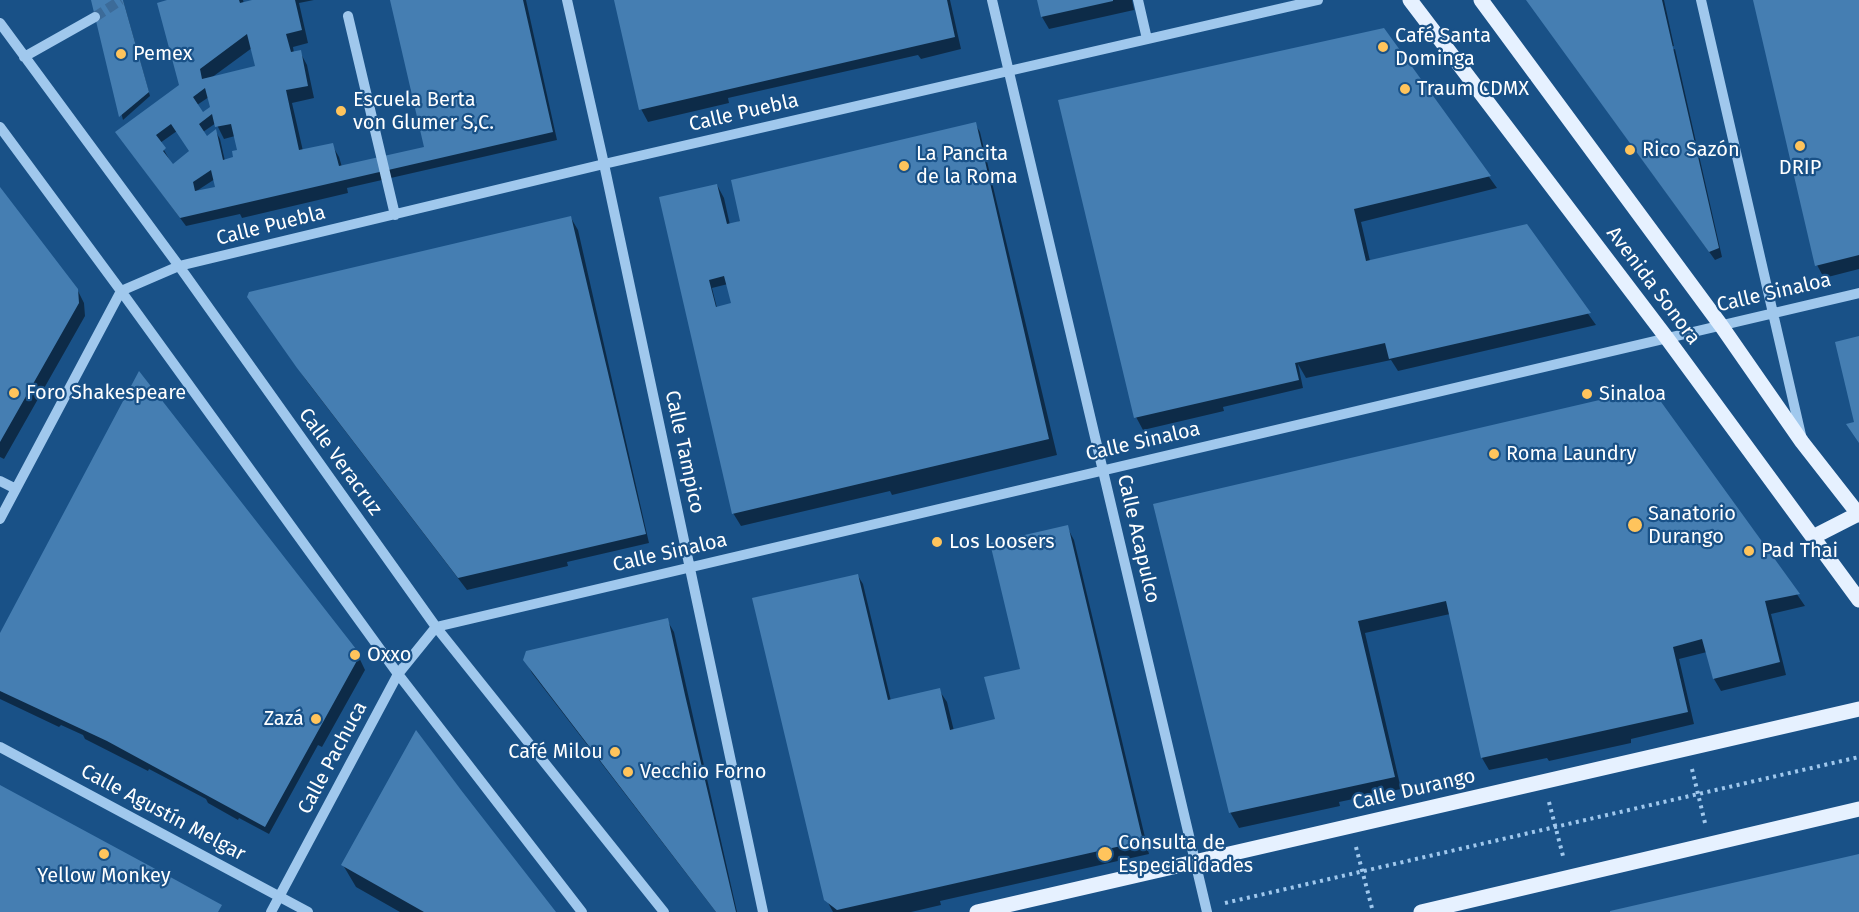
<!DOCTYPE html>
<meta charset="utf-8">
<style>
body{margin:0}
canvas{display:block;background:#195187}
</style>
<canvas width="1859" height="912"></canvas>
<script>
const ctx = document.querySelector('canvas').getContext('2d');
ctx.lineJoin = 'round';
function fillPath(path, color) { ctx.fillStyle = color; ctx.fill(path, 'evenodd'); }
function strokePath(path, color, width, dash) { ctx.strokeStyle = color; ctx.lineWidth = width; ctx.lineCap = dash ? 'butt' : 'round'; ctx.setLineDash(dash || []); ctx.stroke(path); }
function write(font, color, halo, rows, align = 'center') {
  ctx.font = font + ' "Fira Sans",sans-serif'; ctx.lineWidth = 4.5; ctx.setLineDash([]); ctx.textBaseline = 'middle'; ctx.strokeStyle = halo; ctx.fillStyle = color; for (const [text, x, y, turn = 0] of rows) {
    ctx.save(); ctx.translate(x, y); ctx.rotate((+turn || 0) * Math.PI / 180); ctx.textAlign = isNaN(turn) ? turn : align; if (halo) ctx.strokeText(text, 0, 0); ctx.fillText(text, 0, 0); ctx.restore();
  }
}
fillPath(new Path2D(`
 M92,0H123L150,96L123,120Z
 M173,0H243L244,4L259,0H314L299,3L308,43L293,47L294,53L300,52L307,65L314,98L292,103L303,151L332,145L339,157L342,167L426,148L392,0H526L557,140L347,188L348,193L242,218L240,214L186,226L122,140L180,85ZM252,48L256,67L211,78ZM209,97L212,108L202,114L197,105ZM216,123L224,139L235,136L238,151L235,158L225,161L220,139L216,132L207,138L203,132ZM177,131L191,152L173,166L160,143ZM215,179L217,188L195,192Z
 M615,0H950L961,49L921,59L918,55L728,98L729,103L648,122L641,109Z
 M1038,0H1132L1134,10L1049,29L1042,17Z
 M1527,0H1664L1674,46L1633,56L1634,59L1675,49L1722,257L1715,260Z
 M1754,0H1859V269L1824,278L1817,265Z
 M1383,29L1497,188L1361,222L1370,261L1526,226L1596,325L1398,371L1391,360L1306,378L1298,364L1303,388L1223,407L1224,411L1143,430L1136,417Z
 M975,124L980,132L1057,455L892,495L890,491L741,526L733,513L692,333L717,185L724,198L730,225ZM728,284L733,304L717,308L712,288Z
 M0,190L77,289L84,303L85,316L4,459L0,457Z
 M571,218L578,230L649,543L567,562L568,566L467,590L306,380L248,297Z
 M1155,505L1753,530L1805,606L1771,614L1786,675L1721,691L1714,679L1707,652L1679,659L1694,724L1631,739V743L1549,761L1547,758L1489,770L1482,758L1450,614L1365,633L1401,789L1339,802L1340,806L1239,828L1230,812Z
 M1067,527L1074,540L1149,854L940,901L941,905L911,912H833L826,899L858,576L863,584L891,701L939,690L947,702L954,731L997,720L1021,670Z
 M667,620L674,632L737,912H716L532,673L525,660Z
 M0,636L355,649L365,670L322,747L318,745L269,834L239,818L238,820L208,803L206,799L149,769L148,771L85,739L83,735L61,725L59,727L0,699Z
 M343,865L555,912H400L356,887Z`), '#0007');
fillPath(new Path2D(`
 M91,0H123L149,92L119,117Z
 M167,0H239L240,3L252,0H295L302,30L286,34L291,52L301,50L308,86L286,90L299,150L333,143L339,166L424,147L390,0H523L553,132L180,218L115,132L179,85L157,3ZM247,34L255,66L202,79L200,69ZM205,88L210,107L203,112L193,97ZM212,114L215,127L231,124L237,150L232,151L233,157L223,160L216,129L207,136L199,124ZM171,124L189,151L173,164L163,151L166,148L156,135ZM211,170L215,187L195,191L193,182Z
 M614,0H947L955,37L639,110Z
 M1037,0H1113V1L1041,17Z
 M1526,0H1662L1719,248L1709,252Z
 M1753,0H1859V255L1815,266Z
 M1384,28L1491,176L1354,209L1366,261L1527,224L1591,313L1389,359L1385,343L1295,363L1299,380L1134,418L1058,100Z
 M976,122L1049,439L732,514L659,197L717,184L727,224L740,221L731,180ZM724,276L731,303L716,307L709,280Z
 M0,187L78,289L79,303L0,442Z
 M571,216L646,534L458,578L297,368L247,297L249,292Z
 M1859,336V443L1846,424L1854,422L1835,342Z
 M139,371L356,649L359,657L265,827L107,741L0,691V633Z
 M1651,388L1800,594L1765,601L1780,662L1713,679L1702,639L1673,647L1688,712L1481,758L1446,601L1358,621L1395,777L1229,813L1153,504Z
 M1068,525L1143,841L837,910L824,900L752,598L858,574L888,700L940,688L950,730L995,719L984,677L1020,669L990,543Z
 M668,618L685,695L736,912H716L523,660L526,651Z
 M416,730L461,790L556,912H424L341,865Z
 M0,785L222,905L218,912H0Z
 M1859,854V912H1610V911Z`), '#457eb2');
strokePath(new Path2D(`
 M95,17L121,0`), '#3c6b99', 10, [10, 5]);
strokePath(new Path2D(`
 M1692,769L1705,823
 M1549,802L1563,856
 M1356,847L1373,912
 M1225,903L1859,757`), '#a0c8ed', 4, [3, 4.5]);
strokePath(new Path2D(`
 M567,0L604,164L763,912
 M992,0L1207,912
 M1138,0L1147,39
 M1701,0L1801,435
 M348,16L395,215
 M0,23L179,266L436,627L664,912
 M24,57L95,17
 M0,127L121,291L398,674L582,912
 M0,481L16,489
 M0,519L121,291L179,266L604,164L1318,0
 M0,747L308,912
 M271,912L398,674L436,627L1859,293`), '#a0c8ed', 10);
strokePath(new Path2D(`
 M1410,0L1666,337L1859,600
 M1481,0L1720,324L1802,442L1859,515
 M1813,537L1858,514
 M977,912L1859,709
 M1421,912L1859,809`), '#e6f1ff', 15);
for (const [x, y, r, color] of [
 [1383,47,6,"#ffc45c"],
 [121,54,6,"#ffc45c"],
 [1405,89,6,"#ffc45c"],
 [341,111,6,"#ffc45c"],
 [1800,146,6,"#ffc45c"],
 [1630,150,6,"#ffc45c"],
 [904,166,6,"#ffc45c"],
 [14,393,6,"#ffc45c"],
 [1587,394,6,"#ffc45c"],
 [1494,454,6,"#ffc45c"],
 [1635,525,8,"#ffc45c"],
 [937,542,6,"#ffc45c"],
 [1749,551,6,"#ffc45c"],
 [355,655,6,"#ffc45c"],
 [316,719,6,"#ffc45c"],
 [615,752,6,"#ffc45c"],
 [628,772,6,"#ffc45c"],
 [104,854,6,"#ffc45c"],
 [1105,854,8,"#ffc45c"]
]) { const dot = new Path2D(); dot.arc(x, y, r, 0, 2 * Math.PI); ctx.fillStyle = color; ctx.fill(dot); strokePath(dot, '#195187', 2); }
write('20px', '#fff', '#195187', [
 ["Café Santa",1395,36],
 ["Dominga",1395,59],
 ["Pemex",133,54],
 ["Traum CDMX",1417,89],
 ["Escuela Berta",353,100],
 ["von Glumer S,C.",353,123],
 ["Rico Sazón",1642,150],
 ["La Pancita",916,154],
 ["de la Roma",916,177],
 ["DRIP",1800,168,"center"],
 ["Foro Shakespeare",26,393],
 ["Sinaloa",1599,394],
 ["Roma Laundry",1506,454],
 ["Sanatorio",1648,514],
 ["Durango",1648,537],
 ["Los Loosers",949,542],
 ["Pad Thai",1761,551],
 ["Oxxo",367,655],
 ["Zazá",304,719,"right"],
 ["Café Milou",603,752,"right"],
 ["Vecchio Forno",640,772],
 ["Consulta de",1118,843],
 ["Especialidades",1118,866],
 ["Yellow Monkey",104,876,"center"]
], 'left');
write('20px', '#fff', '#195187', [
 ["Calle Puebla",744,113,-13],
 ["Calle Puebla",271,226,-14],
 ["Avenida Sonora",1653,286,53],
 ["Calle Sinaloa",1774,293,-13],
 ["Calle Sinaloa",1143,442,-13],
 ["Calle Tampico",684,452,78],
 ["Calle Veracruz",340,462,54],
 ["Calle Acapulco",1138,539,77],
 ["Calle Sinaloa",670,553,-13],
 ["Calle Pachuca",333,758,-62],
 ["Calle Durango",1414,790,-13],
 ["Calle Agustín Melgar",163,813,28]
]);
</script>
